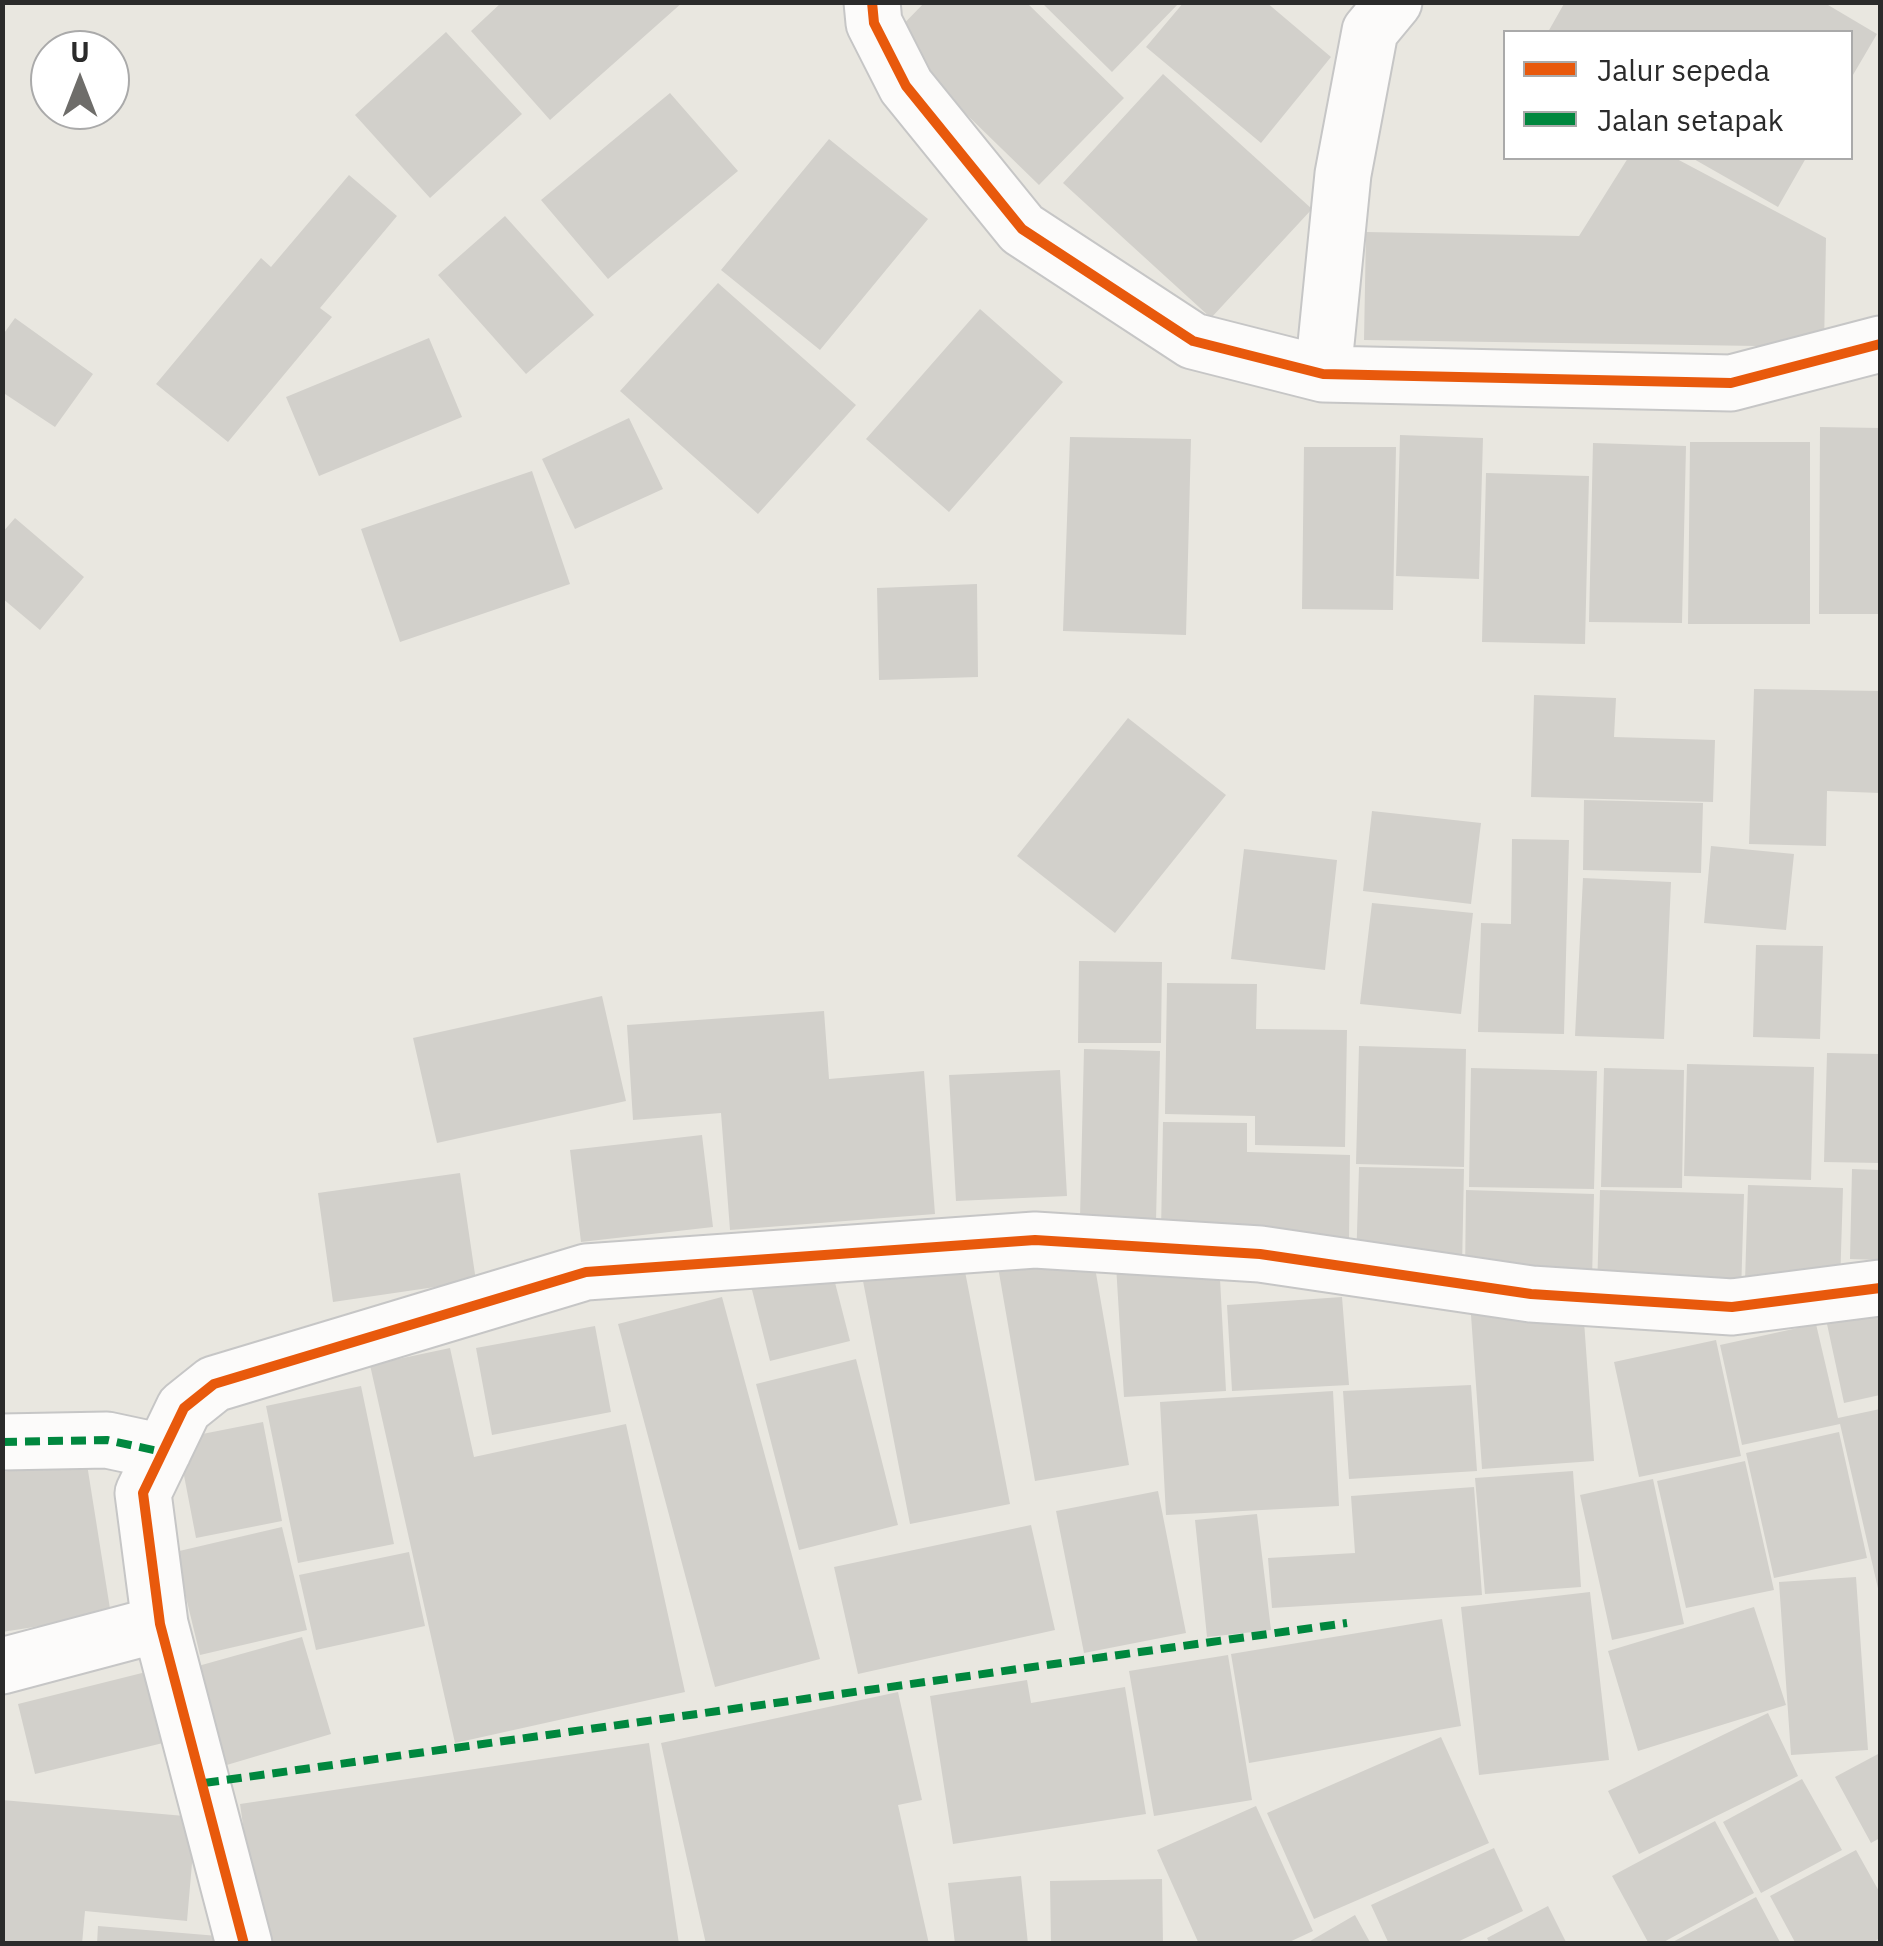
<!DOCTYPE html>
<style>
body{margin:0}
#map{position:relative;width:1883px;height:1946px;overflow:hidden;background:#e9e7e0;font-family:"IBM Plex Sans",sans-serif}
canvas{display:block}
.frame{position:absolute;inset:0;border:5px solid #2b2b2b;pointer-events:none}
.legend{position:absolute;left:1503px;top:30px;width:350px;height:130px;box-sizing:border-box;background:#fff;border:2px solid #aaa;margin:0;padding:12px 18px;list-style:none;font-size:30px;color:#2b2b2b}
.legend li{display:flex;align-items:center;gap:20px;height:50px}
.legend b{width:50px;border:2px solid #aaa}
.north{position:absolute;left:30px;top:30px;width:100px;height:100px;box-sizing:border-box;background:#fff;border:2px solid #aaa;border-radius:50%;rotate:0deg;font-size:28px;font-weight:700;line-height:40px;text-align:center;color:#2b2b2b}
.north::after{content:'';display:block;margin:auto;width:35px;height:45px;background:#6e6d6a;clip-path:polygon(50% 0,100% 100%,50% 72%,0 100%)}
</style>
<div id="map">
<canvas width="1883" height="1946"></canvas>
<div class="frame"></div>
<ul class="legend">
<li><b style="height:12px;background:#e8590c"></b>Jalur sepeda</li>
<li><b style="height:12px;background:#00873e"></b>Jalan setapak</li>
</ul>
<div class="north">U</div>
</div>
<script>
const ctx = document.querySelector('canvas').getContext('2d');
ctx.lineJoin = 'round';
function fillPath(path, color) { ctx.fillStyle = color; ctx.fill(path, 'evenodd'); }
function strokePath(path, color, width, dash) { ctx.strokeStyle = color; ctx.lineWidth = width; ctx.lineCap = dash ? 'butt' : 'round'; ctx.setLineDash(dash || []); ctx.stroke(path); }
fillPath(new Path2D(`
 M502,2H683L550,120L471,31Z
 M925,2H1026L1124,98L1039,185L889,39Z
 M1041,2H1180L1112,72Z
 M1184,2H1266L1331,57L1261,143L1146,47Z
 M1565,2H1823L1877,34L1850,80V32H1548Z
 M446,32L522,114L430,198L355,115Z
 M1163,74L1312,209L1211,318L1063,183Z
 M670,93L738,171L608,279L541,200Z
 M829,139L928,219L820,350L721,270Z
 M1628,158H1675L1826,238L1824,347L1364,340L1366,232L1579,236Z
 M1692,158H1806L1778,207Z
 M349,175L397,216L320,308L332,317L228,442L156,384L261,258L271,267Z
 M505,216L594,315L526,374L438,275Z
 M718,283L856,405L758,514L620,391Z
 M980,309L1063,382L949,512L866,439Z
 M15,318L93,374L55,427L2,392V336Z
 M429,338L462,417L319,476L286,397Z
 M629,418L663,489L575,529L542,459Z
 M1820,427L1880,428V614H1819Z
 M1400,435L1483,438L1479,579L1396,576Z
 M1070,437L1191,439L1186,635L1063,631Z
 M1690,442H1810V624H1688Z
 M1593,443L1686,446L1682,623L1589,622Z
 M1304,447H1396L1393,610L1302,609Z
 M532,471L570,584L400,642L361,529Z
 M1486,473L1589,476L1585,644L1482,642Z
 M15,518L84,577L40,630L2,598V533Z
 M977,584L978,677L879,680L877,588Z
 M1754,689L1880,691V793L1827,791L1826,846L1749,844Z
 M1534,695L1616,698L1614,737L1715,740L1713,802L1531,797Z
 M1128,718L1226,795L1115,933L1017,856Z
 M1584,800L1703,803L1701,873L1583,870Z
 M1372,811L1481,823L1471,904L1363,891Z
 M1512,839L1569,840L1564,1034L1478,1032L1481,923L1511,924Z
 M1711,846L1794,854L1786,930L1704,923Z
 M1244,849L1337,860L1325,970L1231,959Z
 M1583,878L1671,882L1664,1039L1575,1036Z
 M1372,903L1473,913L1461,1014L1360,1004Z
 M1756,945L1823,946L1820,1039L1753,1037Z
 M1079,961L1162,962L1161,1043H1078Z
 M1167,983L1257,984L1256,1029L1347,1030L1345,1147L1255,1145V1116L1165,1114Z
 M602,996L626,1101L437,1143L413,1038Z
 M824,1011L829,1079L924,1071L935,1214L730,1230L721,1113L633,1120L627,1025Z
 M1359,1046L1466,1049L1464,1167L1356,1164Z
 M1084,1049L1160,1051L1156,1221L1080,1218Z
 M1827,1053L1880,1054V1163L1824,1162Z
 M1687,1064L1814,1067L1811,1180L1684,1176Z
 M1471,1068L1597,1071L1594,1189L1469,1187Z
 M1604,1068L1684,1070L1682,1188L1601,1187Z
 M1060,1070L1067,1196L956,1201L949,1075Z
 M1163,1122L1247,1123V1152L1350,1155L1349,1238L1161,1232Z
 M702,1135L713,1227L581,1242L570,1150Z
 M1359,1167L1464,1169L1462,1268L1356,1265Z
 M1852,1169L1880,1170V1260L1850,1259Z
 M460,1173L476,1281L333,1302L318,1193Z
 M1748,1185L1843,1188L1840,1285L1745,1282Z
 M1466,1190L1594,1194L1592,1280L1465,1277Z
 M1600,1190L1744,1194L1741,1294L1597,1290Z
 M1092,1250L1129,1465L1035,1481L998,1267Z
 M1219,1260L1226,1391L1124,1397L1116,1265Z
 M963,1261L1010,1504L910,1524L863,1281Z
 M830,1263L850,1341L770,1361L750,1282Z
 M722,1297L820,1659L715,1687L618,1324Z
 M1342,1297L1349,1385L1232,1391L1227,1305Z
 M1583,1307L1594,1461L1482,1469L1471,1315Z
 M1880,1312V1395L1844,1403L1827,1324Z
 M1816,1324L1838,1418L1880,1409V1597L1840,1424L1742,1445L1720,1345Z
 M595,1326L611,1412L492,1435L476,1348Z
 M1716,1340L1741,1456L1639,1477L1614,1362Z
 M450,1348L474,1457L626,1424L685,1692L455,1743L370,1365Z
 M856,1359L898,1525L799,1550L756,1384Z
 M1471,1385L1477,1471L1349,1479L1343,1391Z
 M361,1386L394,1544L298,1563L266,1406Z
 M1333,1391L1339,1506L1166,1515L1160,1402Z
 M263,1422L282,1521L196,1538L177,1439Z
 M1839,1432L1867,1558L1774,1578L1746,1453Z
 M86,1458L111,1615L2,1632V1472Z
 M1745,1461L1774,1590L1686,1608L1657,1481Z
 M1573,1471L1581,1587L1485,1594L1475,1478Z
 M1653,1479L1684,1624L1612,1640L1580,1495Z
 M1474,1487L1482,1595L1272,1608L1268,1558L1355,1553L1351,1496Z
 M1158,1491L1186,1633L1084,1653L1056,1511Z
 M1257,1514L1271,1630L1207,1637L1195,1520Z
 M1031,1525L1055,1630L858,1674L834,1567Z
 M282,1527L307,1630L200,1655L175,1552Z
 M409,1552L425,1626L316,1650L299,1575Z
 M1856,1577L1868,1750L1791,1755L1779,1582Z
 M1590,1592L1609,1760L1479,1775L1461,1607Z
 M1754,1607L1786,1705L1638,1751L1608,1651Z
 M1442,1619L1461,1726L1249,1763L1231,1654Z
 M302,1637L331,1734L220,1767L191,1668Z
 M1228,1655L1252,1800L1154,1816L1129,1671Z
 M146,1672L163,1743L35,1774L18,1704Z
 M1027,1680L1031,1703L1125,1687L1146,1814L953,1844L930,1696Z
 M898,1692L922,1800L898,1805L929,1944H706L661,1743Z
 M1768,1713L1798,1776L1639,1854L1608,1791Z
 M1441,1737L1489,1843L1314,1919L1267,1813Z
 M649,1743L679,1944H260L240,1804Z
 M1880,1753V1838L1871,1843L1835,1777Z
 M1802,1779L1842,1850L1761,1893L1723,1822Z
 M2,1800L196,1817L187,1921L85,1911L82,1944H2Z
 M1256,1806L1313,1931L1285,1944H1199L1157,1850Z
 M1715,1821L1754,1893L1660,1944H1649L1612,1876Z
 M1494,1848L1523,1911L1453,1944H1389L1371,1905Z
 M1856,1850L1880,1893V1938L1870,1944H1796L1770,1896Z
 M1021,1876L1028,1944H955L948,1883Z
 M1162,1879L1163,1944H1051L1050,1881Z
 M1756,1897L1781,1944H1669Z
 M1548,1906L1567,1944H1490L1487,1938Z
 M1355,1915L1371,1944H1305Z
 M98,1926L218,1936V1944H97Z`), '#d2d0cb');
const minor = new Path2D(`
 M872,2L874,23L906,86L1022,229L1193,341L1323,374L1731,383L1880,344
 M1323,374L1343,174L1370,31L1394,2
 M2,1442L107,1440L163,1452
 M2,1666L160,1624
 M244,1944L160,1624L143,1493L184,1408L214,1384L586,1272L1035,1240L1260,1254L1531,1294L1732,1307L1880,1288`);
strokePath(minor, '#c6c6c6', 59);
strokePath(minor, '#fcfbfa', 55);
strokePath(new Path2D(`
 M2,1442L107,1440L163,1452
 M204,1783L1347,1623`), '#00873e', 8, [15, 8]);
strokePath(new Path2D(`
 M872,2L874,23L906,86L1022,229L1193,341L1323,374L1731,383L1880,344
 M244,1944L160,1624L143,1493L184,1408L214,1384L586,1272L1035,1240L1260,1254L1531,1294L1732,1307L1880,1288`), '#e8590c', 10);
</script>
